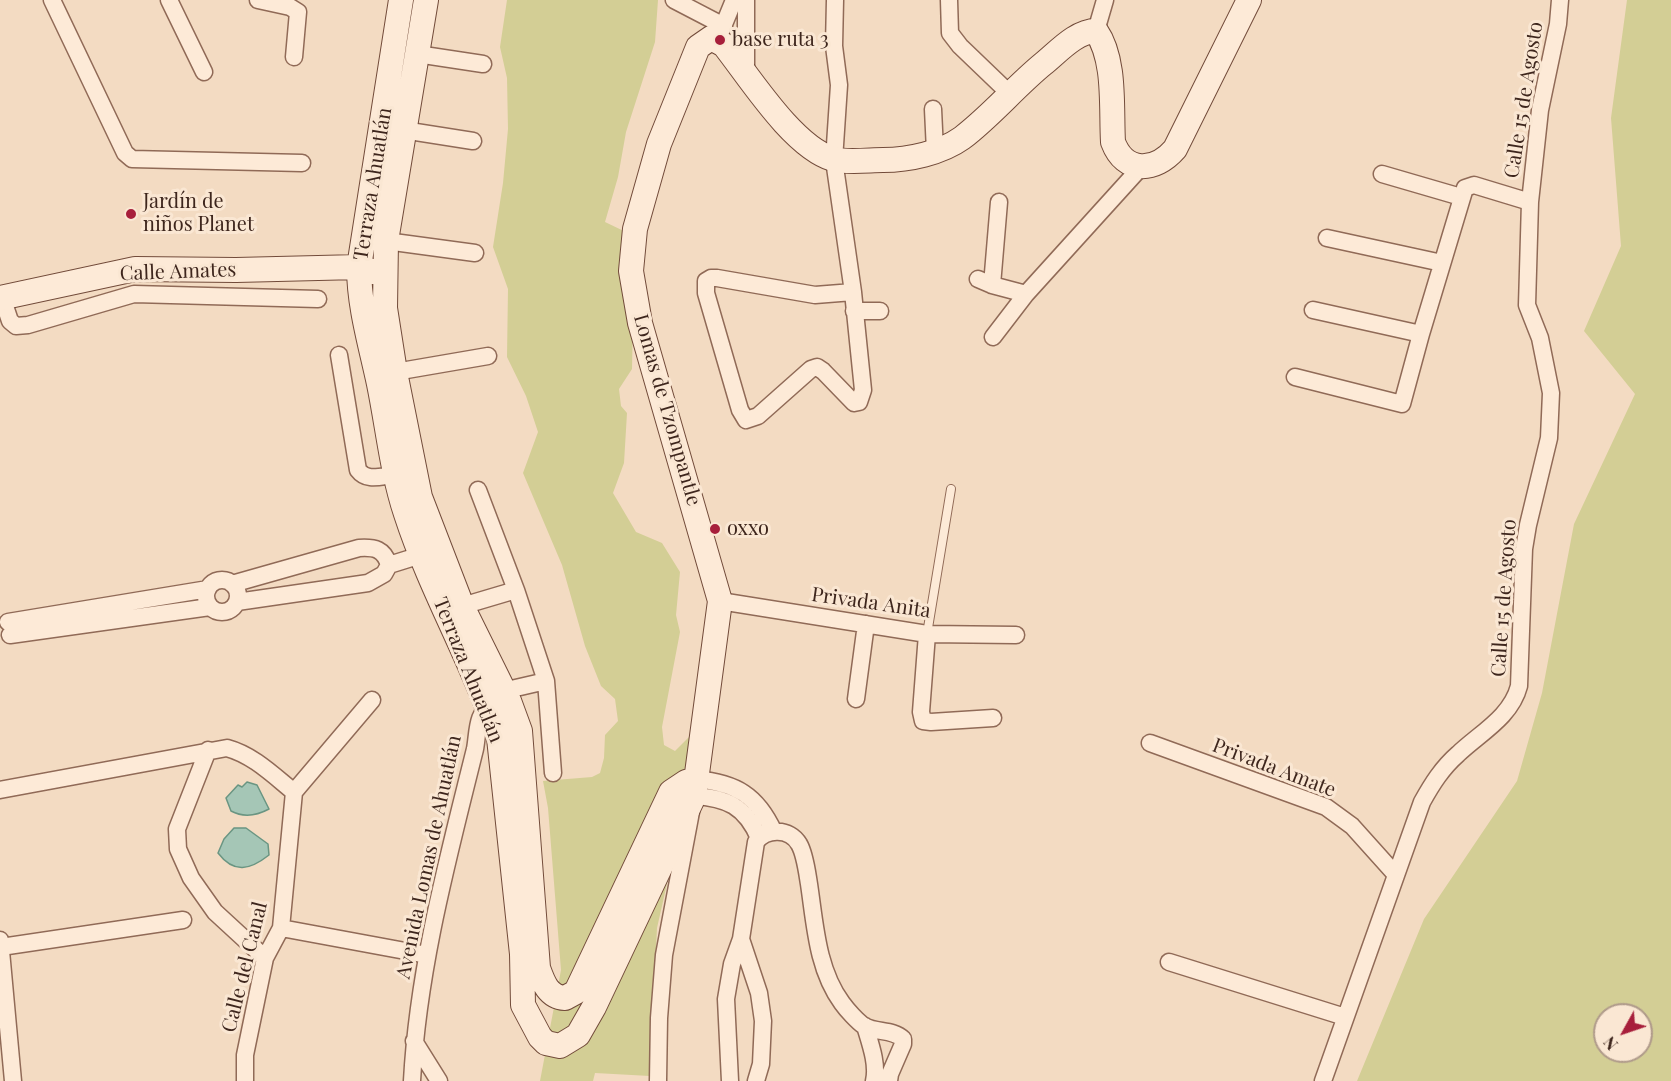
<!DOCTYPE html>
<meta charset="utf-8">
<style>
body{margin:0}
#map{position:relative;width:1671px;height:1081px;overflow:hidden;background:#f3dbc2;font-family:"Playfair Display",serif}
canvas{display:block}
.north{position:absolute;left:1593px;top:1003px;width:60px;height:60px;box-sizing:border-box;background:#fae7d3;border:2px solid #af9a8a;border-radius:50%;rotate:230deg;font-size:16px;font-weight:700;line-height:24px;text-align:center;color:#3e261d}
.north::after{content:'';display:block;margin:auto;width:21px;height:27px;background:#a71f3b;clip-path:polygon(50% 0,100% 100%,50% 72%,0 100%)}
</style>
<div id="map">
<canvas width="1671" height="1081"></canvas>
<div class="north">N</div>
</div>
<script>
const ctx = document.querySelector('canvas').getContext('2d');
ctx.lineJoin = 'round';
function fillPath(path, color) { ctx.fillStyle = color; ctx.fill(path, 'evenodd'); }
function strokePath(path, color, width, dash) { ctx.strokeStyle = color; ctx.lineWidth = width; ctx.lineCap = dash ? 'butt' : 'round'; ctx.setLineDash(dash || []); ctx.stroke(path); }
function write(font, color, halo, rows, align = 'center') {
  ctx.font = font + ' "Playfair Display",serif'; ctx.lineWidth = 6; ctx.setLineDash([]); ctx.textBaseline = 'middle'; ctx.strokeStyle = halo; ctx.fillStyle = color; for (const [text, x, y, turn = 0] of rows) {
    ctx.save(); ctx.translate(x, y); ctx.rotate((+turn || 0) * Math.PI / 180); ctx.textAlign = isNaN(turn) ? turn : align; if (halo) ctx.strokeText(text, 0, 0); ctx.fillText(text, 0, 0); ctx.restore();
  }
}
fillPath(new Path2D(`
 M507,0H658L655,42L626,132L618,177L605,222L630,234L633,317L632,369L619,389L621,406L627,413L624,463L613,493L636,532L662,543L680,572L676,615L680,632L662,727L664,745L675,751L697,729L696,755L657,928L650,1076L595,1073L593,1081H540L561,970L548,808L543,781L592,777L600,773L604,758L605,735L618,721L615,699L601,686L585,646L562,565L523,473L538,432L526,396L507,357L508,289L493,247L503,183L508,129L507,78L500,47Z
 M1627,0H1671V1081H1357L1424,919L1517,781L1542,693L1574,524L1635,394L1584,331L1621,246L1611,118ZM1605,1015H1641V1051H1605Z`), '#d3ce95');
const water = new Path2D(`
 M247,782L257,785L269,809C256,816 244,818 231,811L226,798L238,785L242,787Z
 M234,828H246L268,844L269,855C250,870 234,874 218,853L224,839Z`);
fillPath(water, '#a5c6b6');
strokePath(water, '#6a9582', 1.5);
const lane = new Path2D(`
 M927,634L951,489`);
const street = new Path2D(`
 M52,0L125,153L132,159L302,163
 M169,0L204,72
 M258,0L290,7L298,12L294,57
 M674,0L724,26
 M835,0L834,46L839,85L834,160L853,292L863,390L859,402L854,403L823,371L817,367L811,369L758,416L746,420L740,410L706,293V281L711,278H717L815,295L853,292
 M949,0L950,33L960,46L1010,94
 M1096,31L1105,0
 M720,34L734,0
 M417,54L483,64
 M746,73V0
 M933,109L935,151
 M403,130L473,141
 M1382,174L1461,197
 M1327,238L1442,263
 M386,241L475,253
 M978,279L992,285L1026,294
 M992,285L999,202
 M2,297L10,321L16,326L28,325L134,294L318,299
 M1313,310L1421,334
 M854,311H880
 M993,337L1026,294L1142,166
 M339,355L358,470C367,482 381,476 395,475
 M395,372L488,356
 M1295,377L1402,404L1421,334L1465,188L1474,185L1530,202
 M478,490L516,590L546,681L553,773
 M389,565L421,555
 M206 596a16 16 0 1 1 32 0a16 16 0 1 1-32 0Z
 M232,584L359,548C375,547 384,549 389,565L384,574L368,583L237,602
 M720,601L927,634L1016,635
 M462,606L516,590
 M8,622L208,589
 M927,634L921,712L923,721L931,722L993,718
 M10,635L210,607
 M494,693L546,681
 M856,699L866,624
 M1150,743L1326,807L1352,826L1396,875
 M208,750L177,829L178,849L191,878L215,912L265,958
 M696,779C736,783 757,795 774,832
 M0,790L227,748C253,755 273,775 294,792
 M294,792L372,700
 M281,928L427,955
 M0,940L13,1081
 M1,947L183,920
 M1169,962L1345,1017
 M865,1026C870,1043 878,1064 874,1081
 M414,1041L439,1081
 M245,1081V1055L265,958L281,928L294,792
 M412,1081C418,968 448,858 475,749C478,734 476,710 493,705
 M658,1081L659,1018L664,955L694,796C727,798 745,806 759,838
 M730,1081L726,999L732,964L741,939
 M756,1081L761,1064L763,1021L759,993L741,939L756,842C766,828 790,828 799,844C805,854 807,872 809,884C815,924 817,969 842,1003C847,1010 857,1021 864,1026C876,1033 893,1029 903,1039V1044L890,1074L889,1081
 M1323,1081L1422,802C1432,784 1442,768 1458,754C1480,733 1511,717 1519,686L1524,549L1528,525L1549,438L1551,393L1540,338L1527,305L1530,202L1540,110L1558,24L1560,0`);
const secondary = new Path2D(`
 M401,0L359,267C359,307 371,346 379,384C388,428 392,472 406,514C431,591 473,662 499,738L522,954L523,1005L540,1037L546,1043L560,1046L578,1035L594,1007L694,796L720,601L640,323L631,271L635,229L659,144L698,47L711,38L724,45C750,78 793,147 833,159C845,163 870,160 883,160C909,160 941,153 962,138C991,116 1015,87 1043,64C1058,52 1076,31 1096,31C1116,60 1111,107 1113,142C1125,174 1155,172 1175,149L1249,0
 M426,0L386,241L385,308L395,372L420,497L462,606L509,701L520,731L538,968C543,982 548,997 565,998L576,992L671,792L686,782L696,779
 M0,298L135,269L236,270L359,267L374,272`);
strokePath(lane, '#906a57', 10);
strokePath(street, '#906a57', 19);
strokePath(secondary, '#724b3a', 26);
strokePath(lane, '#fdead7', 8);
strokePath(street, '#fdead7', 16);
strokePath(secondary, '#fdead7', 24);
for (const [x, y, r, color] of [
 [720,40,6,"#a71f3b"],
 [131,214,6,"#a71f3b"],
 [715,529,6,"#a71f3b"]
]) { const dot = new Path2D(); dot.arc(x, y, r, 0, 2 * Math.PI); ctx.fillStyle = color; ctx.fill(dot); strokePath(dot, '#fae7d3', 2); }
write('20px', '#3e261d', '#fae7d3', [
 ["base ruta 3",732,40],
 ["Jardín de",143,202],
 ["niños Planet",143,225],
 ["oxxo",727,529]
], 'left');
write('20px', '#3e261d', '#fae7d3', [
 ["Calle 15 de Agosto",1524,100,-81],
 ["Terraza Ahuatlán",373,184,-81],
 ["Calle Amates",178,272,-2],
 ["Lomas de Tzompantle",667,410,74],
 ["Calle 15 de Agosto",1504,598,-86],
 ["Privada Anita",871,603,8],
 ["Terraza Ahuatlán",468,670,68],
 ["Privada Amate",1274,768,21],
 ["Avenida Lomas de Ahuatlán",429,857,-78],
 ["Calle del Canal",245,967,-76]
]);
</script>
